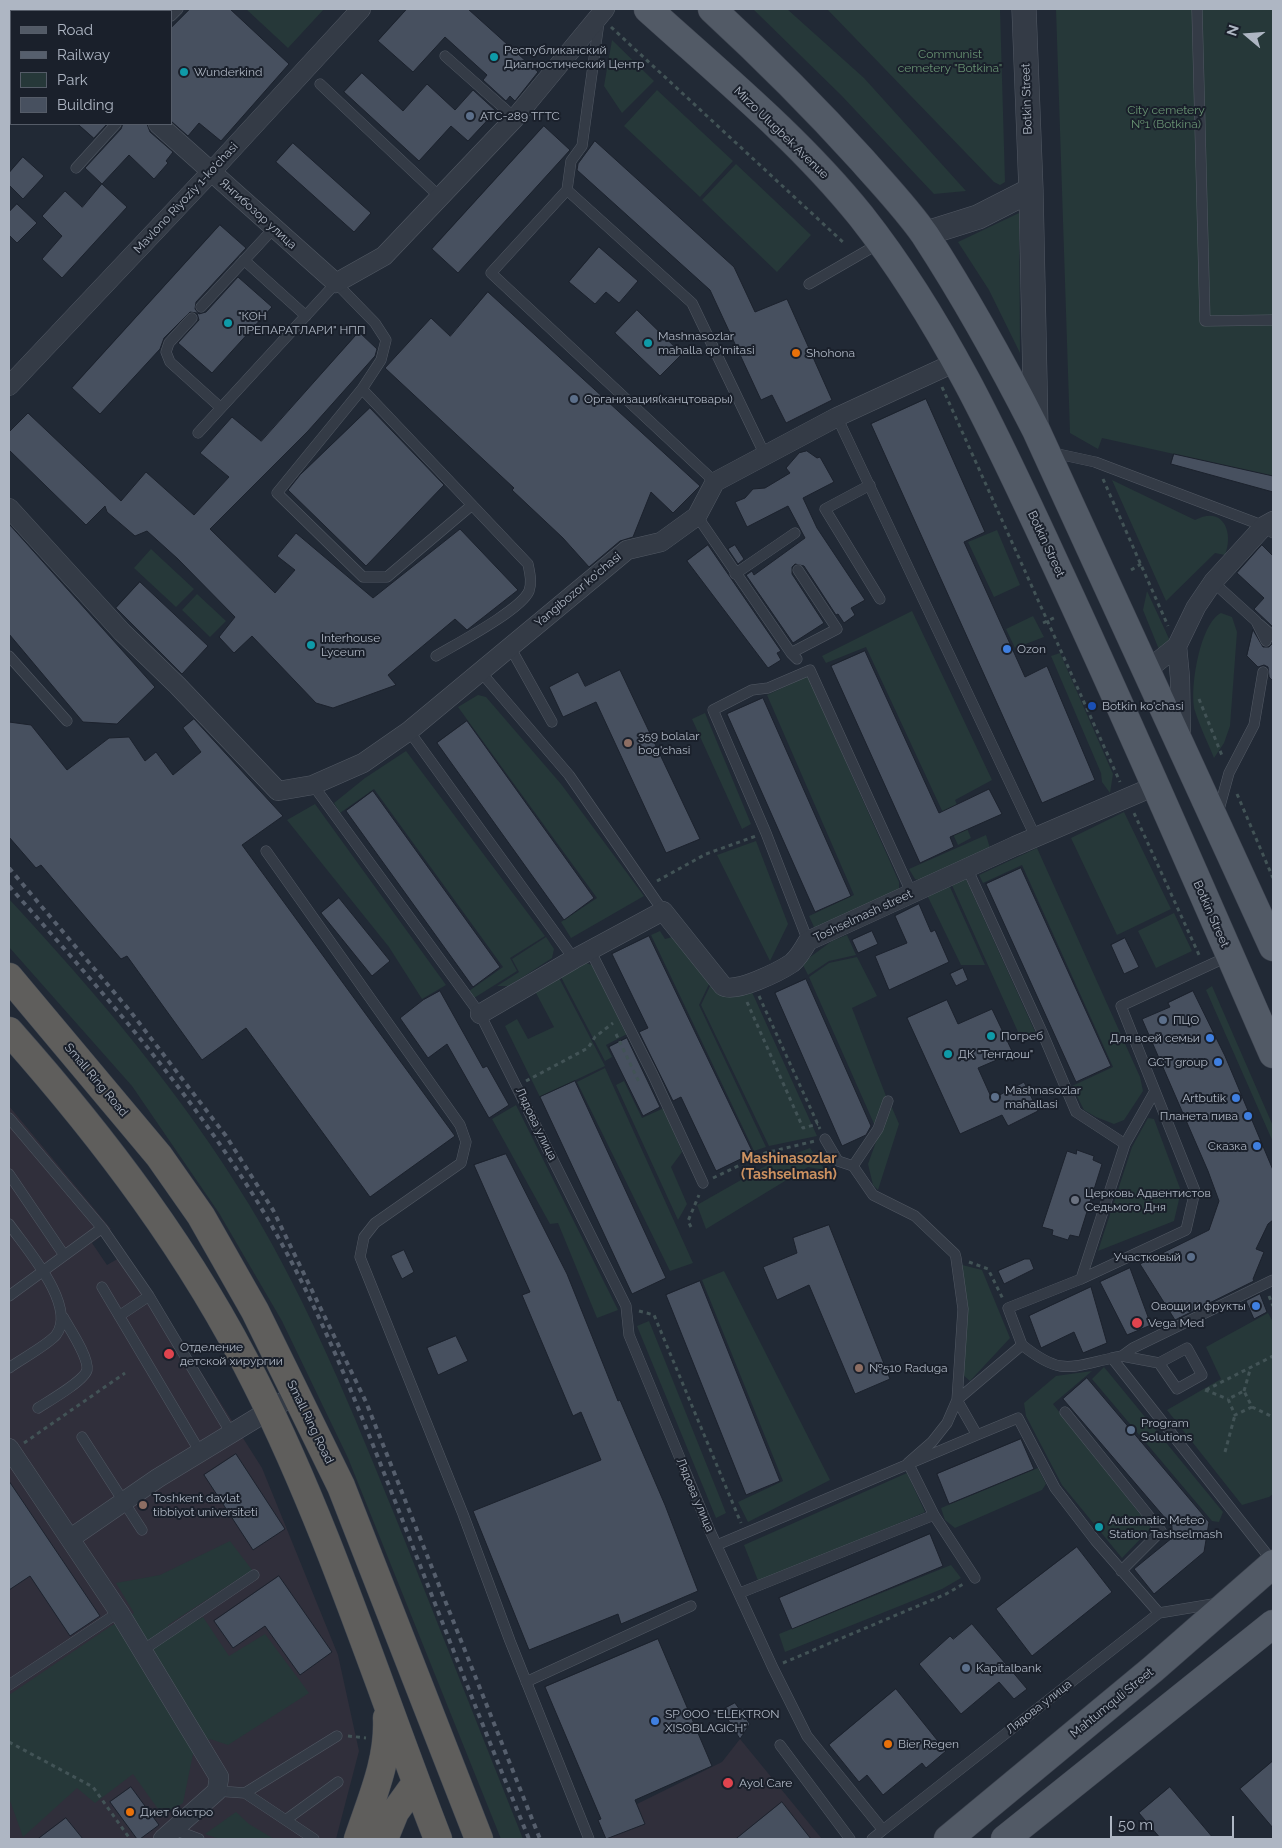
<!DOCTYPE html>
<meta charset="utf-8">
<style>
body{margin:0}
#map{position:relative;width:1282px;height:1848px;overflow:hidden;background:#212935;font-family:Raleway,sans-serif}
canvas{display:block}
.frame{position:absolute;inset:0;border:10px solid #aeb6c3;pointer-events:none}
.legend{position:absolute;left:10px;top:10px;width:162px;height:115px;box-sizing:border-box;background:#1a202b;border:1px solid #555c68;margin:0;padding:6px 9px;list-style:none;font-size:15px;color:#aeb6c3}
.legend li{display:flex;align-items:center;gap:10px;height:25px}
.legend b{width:25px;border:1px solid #555c68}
.north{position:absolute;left:1222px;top:10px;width:50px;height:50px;-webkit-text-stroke:4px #1a202b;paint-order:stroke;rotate:288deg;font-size:14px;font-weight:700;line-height:20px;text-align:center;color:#aeb6c3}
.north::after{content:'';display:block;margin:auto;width:18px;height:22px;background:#aeb6c3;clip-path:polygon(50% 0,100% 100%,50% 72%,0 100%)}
.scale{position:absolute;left:1110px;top:1816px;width:124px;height:22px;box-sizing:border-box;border:2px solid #aeb6c3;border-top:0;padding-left:6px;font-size:15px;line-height:18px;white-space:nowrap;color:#aeb6c3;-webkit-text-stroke:4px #1a202b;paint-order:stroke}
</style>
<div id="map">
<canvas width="1282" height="1848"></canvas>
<div class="frame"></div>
<ul class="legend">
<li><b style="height:6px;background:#525a66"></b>Road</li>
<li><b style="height:6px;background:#565f6d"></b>Railway</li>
<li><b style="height:14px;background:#263839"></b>Park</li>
<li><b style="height:14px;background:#47505f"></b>Building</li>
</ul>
<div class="north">N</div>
<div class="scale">50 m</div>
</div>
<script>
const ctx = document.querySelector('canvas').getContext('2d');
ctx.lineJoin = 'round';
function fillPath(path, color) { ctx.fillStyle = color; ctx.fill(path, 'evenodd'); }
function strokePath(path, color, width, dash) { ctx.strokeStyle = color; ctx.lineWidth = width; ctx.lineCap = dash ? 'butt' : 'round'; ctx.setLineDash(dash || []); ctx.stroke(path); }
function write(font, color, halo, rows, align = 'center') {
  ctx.font = font + ' Raleway,sans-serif'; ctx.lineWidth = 4; ctx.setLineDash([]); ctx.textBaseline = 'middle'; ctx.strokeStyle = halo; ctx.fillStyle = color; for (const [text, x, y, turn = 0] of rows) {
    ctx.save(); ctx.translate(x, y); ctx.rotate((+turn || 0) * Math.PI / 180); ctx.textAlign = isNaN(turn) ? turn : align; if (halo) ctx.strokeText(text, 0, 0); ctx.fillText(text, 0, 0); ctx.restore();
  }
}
fillPath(new Path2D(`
 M9,1106L111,1229L92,1243L107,1265L126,1254L262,1468L338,1655L359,1751L336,1839H9Z
 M740,1739L822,1839H606L598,1820L637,1804L722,1762Z`), '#302f3b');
fillPath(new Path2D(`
 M246,9H324L288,48Z
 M753,9H787L864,78L966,191L934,194L841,95Z
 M827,9H1000L1005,182L1000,185L994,182Z
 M1056,9H1273V476L1102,438L1098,449L1070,433Z
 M612,40L654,81L622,113L604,86Z
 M657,90L733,161L700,197L624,126Z
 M736,164L811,235L777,272L702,200Z
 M1019,213L1020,353L989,290L958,242Z
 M1112,480L1195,520C1223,505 1234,532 1225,555L1215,553L1166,601Z
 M997,530L1020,585L994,597L968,542Z
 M151,549L194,589L176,607L134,568Z
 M1147,591L1170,641L1160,652L1143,610Z
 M197,594L226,621L210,637L182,610Z
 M912,611L992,780L955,800L971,838L958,845L866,647L826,663L822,656Z
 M1221,613L1232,617L1237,632L1230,726L1224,743L1214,758C1208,743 1200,727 1195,711C1189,690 1200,623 1221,613Z
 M1033,616L1044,637L1015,648L1006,629Z
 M1060,653L1113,774L1110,793L1102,782L1101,773L1051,656Z
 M808,676L899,882V891L818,928L814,927L809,916L854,895L767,695Z
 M478,695L486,697L561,784L644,896L571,938L561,922L597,898L458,707Z
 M705,713L751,824L742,829L692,719Z
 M406,751L545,936L510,958L517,971L474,998L469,991L503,967L374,789L340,813L334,803L365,778Z
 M315,804L446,985L422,999L389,947L287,820Z
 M1124,812L1171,909L1117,935L1071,838Z
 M986,835L990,848L921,881L915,879L909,869Z
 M756,841L788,924L770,961L717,855Z
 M1037,848L1140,1077L1143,1091L1124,1120L1114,1124L1096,1117L1084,1110L1072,1086L1113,1067L1022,865L983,883L979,875Z
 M965,877L1037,1036L1023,1043L951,883Z
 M949,885L985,965H961L927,895Z
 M9,899C98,995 182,1094 250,1206C309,1304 352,1410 395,1516C438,1624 480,1731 523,1839H501L348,1458L282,1321L219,1213L132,1086L9,947Z
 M1174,913L1192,951L1156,968L1138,931Z
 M660,931L665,939L676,936L711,980L699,1005L766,1147L754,1151L651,935Z
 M847,935L856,955L829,961L808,975L802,963L832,941Z
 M546,937L554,949L552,958L509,986H497L519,972L512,959Z
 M857,957L877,996L852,1008L886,1096L875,1126L809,977L829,963Z
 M586,963L592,965L627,1034L606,1045L612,1057L605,1061L561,977Z
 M559,978L605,1066L540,1097L505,1026L517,1019L528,1039L554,1027L535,991Z
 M712,982C726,1002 729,998 751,990L817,1136L769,1146L701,1005Z
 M1212,986L1273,1126V1142L1206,990Z
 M605,1068L693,1263L670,1271L577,1082Z
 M624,1081L642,1118L664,1108L682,1152L671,1167L687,1204L678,1220L616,1085Z
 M890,1103L899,1124L878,1190L873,1185L868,1164Z
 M516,1105L618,1310L597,1318L558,1223L550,1224L492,1119Z
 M1148,1118L1154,1119L1181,1191L1174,1221L1098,1251L1132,1147Z
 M810,1148L825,1170L808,1167L706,1229L697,1205L771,1163Z
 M962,1265L982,1270L1010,1338L970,1381L963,1375L968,1308Z
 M724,1271L830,1480L748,1522L738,1502L783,1481L702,1280Z
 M1268,1313L1273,1322V1494L1269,1497L1242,1505L1167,1410L1221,1379L1206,1347Z
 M649,1321L726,1513L716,1518L637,1326Z
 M1104,1367L1223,1512L1219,1522L1212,1521L1092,1379Z
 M1092,1371L1053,1404L1151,1528L1122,1558L1062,1485L1026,1416L1024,1403L1056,1376Z
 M1038,1468L1046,1484L1042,1490L955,1528L945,1520L941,1508Z
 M907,1473L925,1512L759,1583L744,1545Z
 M230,1541L252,1570L168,1625L173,1633L203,1617L229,1656L265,1634L309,1693L228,1745L210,1739L194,1749L183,1803L163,1816L133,1774L95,1803L77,1788L23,1837L9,1798V1695L111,1626L134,1613L116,1583L160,1575Z
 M951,1565L961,1578L942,1589L785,1652L779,1634Z
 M236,1812L249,1824L274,1839H219L205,1834Z`), '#263839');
const building = new Path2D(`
 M190,9H230L289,64L221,141L199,123L188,136L171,121V28Z
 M407,9H468L538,72L515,101L510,96L506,101L483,80L487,75L445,37L413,72L378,41Z
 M362,73L403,111L427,84L455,110L473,90L496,111L468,141L451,126L419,161L344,92Z
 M78,124H107L94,138Z
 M123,124H147L150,132L173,152L166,161L168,163L154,179L129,155L102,184L85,168L121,129Z
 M544,126L570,150L458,273L432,249Z
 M595,141L734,267L755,312L787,299L832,400L786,423L772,395L761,400L710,290L577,170L578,164Z
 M293,143L371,213L354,232L276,162Z
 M23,157L44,176L23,199L9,185V173Z
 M102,184L127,207L62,278L42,259L62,236L42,216L65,191L82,207Z
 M17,204L37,223L17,243L9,235V212Z
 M220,225L246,248L196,302L195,309L199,314L206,312L238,277L272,307L212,373L178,343L199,320L197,313L190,312L164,338L160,349L100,414L72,388Z
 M599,247L638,281L619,303L606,292L595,304L569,282Z
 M488,292L700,486L673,513L651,492L633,537L620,541L589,567L563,538L512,490L514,488L385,368L431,318L450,336Z
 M637,310L682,354L660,376L615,333Z
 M359,332L377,349L375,356L308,431L210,529L275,593L295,570L277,556L296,533L373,598L460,529L518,590L467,630L455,619L388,675L396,685L333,708L316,703L252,636L234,653L219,637L235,617L178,559L147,531L135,536L107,512L105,506L86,525L9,450V432L28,413L121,501L146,472L194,515L229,477L200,453L232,417L261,441Z
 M926,399L985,532L964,542L1025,677L1047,666L1095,780L1042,803L871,424Z
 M370,408L444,485L366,566L288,490L300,475Z
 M807,451L817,458L820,457L834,482L803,498L817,528L865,600L851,608L855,615L844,623L838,614L836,615L804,566L795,564L792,567V574L824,623L793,643L746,575L752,571L754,575L805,538L788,506L747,527L735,502L745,498L753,489L765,488L790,473L786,468L799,453Z
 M1174,454L1273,476V492L1171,464Z
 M9,524L155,687L117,724L83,722L9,634Z
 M708,545L781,651L777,653L781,660L768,668L687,561Z
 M735,545L744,559L738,564L728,549Z
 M1262,545L1273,556V627L1254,609L1264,598L1237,573Z
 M140,582L208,646L182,674L116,608Z
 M1253,630L1263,647H1269L1273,643V681L1269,677L1268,667L1264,665L1258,667L1247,656Z
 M865,651L939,813L989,789L1002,814L950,837L954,847L920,863L831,666Z
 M620,670L700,839L666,853L596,702L563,717L549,687L578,672L585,686Z
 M763,698L851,896L815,912L727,714Z
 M194,719L283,816L242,845L455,1136L370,1197L246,1028L202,1060L127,956L121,959L41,865L36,868L9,837V722L31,725L67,770L109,738L129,737L145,761L156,752L173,775L201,752L183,728Z
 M467,721L594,898L564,920L437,743Z
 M373,791L500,967L473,987L346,811Z
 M1021,868L1111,1066L1076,1082L986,884Z
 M339,898L390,961L372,976L321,913Z
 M919,904L931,932L935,930L949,962L889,990L875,956L907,943L895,916Z
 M872,931L878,944L858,953L852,940Z
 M649,936L753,1153L716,1171L681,1097L673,1101L639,1032L648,1028L612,954Z
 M1125,938L1139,967L1124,974L1111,945Z
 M963,968L968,980L956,986L950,974Z
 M806,979L871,1126L866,1135L842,1146L775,993Z
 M440,991L483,1068L487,1066L509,1105L489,1118L447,1044L428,1058L400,1018L423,1000Z
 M1193,991L1225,1056L1273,1170V1220L1268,1224L1256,1249L1264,1252L1253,1279L1254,1281L1175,1320L1140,1264L1209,1230L1219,1201L1208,1171L1142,1019L1170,1007L1168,1003Z
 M947,1000L958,1024L992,1009L1013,1053L978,1068L992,1099L1024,1082L1038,1111L1008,1126L1002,1115L960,1134L907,1018Z
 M627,1038L660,1107L643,1116L609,1047Z
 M575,1081L666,1278L632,1294L540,1097Z
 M1077,1150L1094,1156L1093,1160L1102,1164L1079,1237L1070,1235L1068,1240L1052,1235L1053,1230L1042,1227L1067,1151L1076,1154Z
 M506,1154L567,1274L618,1401L620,1400L665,1505L698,1591L621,1624L618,1614L529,1650L473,1511L601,1460L581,1412L573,1416L522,1295L530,1292L474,1165Z
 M829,1225L890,1379L855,1394L809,1285L777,1300L763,1267L797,1253L793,1238Z
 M404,1250L414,1272L402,1279L391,1256Z
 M1025,1259H1030L1034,1269L1004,1284L998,1271Z
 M1130,1268L1151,1325L1127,1335L1100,1282Z
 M700,1281L780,1481L746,1495L666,1295Z
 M1091,1287L1107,1343L1083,1353L1074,1332L1041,1348L1029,1316Z
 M1260,1294L1267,1312L1254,1319L1246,1301Z
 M456,1336L468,1361L438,1375L427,1348Z
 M1087,1378L1209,1522L1204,1552L1154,1594L1134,1569L1172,1538V1526L1063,1399Z
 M1021,1439L1034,1469L949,1504L937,1474Z
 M236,1454L285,1529L253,1550L204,1475Z
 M9,1481L100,1616L70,1636L30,1576L9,1590Z
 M930,1534L943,1566L792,1629L779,1598Z
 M1077,1547L1112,1592L1032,1656L996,1609Z
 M279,1576L332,1652L300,1675L265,1626L233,1648L214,1621Z
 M972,1624L1027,1689L1014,1699L999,1682L961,1714L919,1664L950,1636L953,1639Z
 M658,1639L712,1766L635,1800L645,1824L606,1839L598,1820L601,1819L545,1687Z
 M896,1689L946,1751L926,1768L922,1763L883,1795L867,1775L859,1782L829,1745Z
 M735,1703L750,1724L740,1739L722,1710Z
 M1273,1761V1828L1240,1789Z
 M131,1787L159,1825L140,1839H137L110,1802Z
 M1170,1787L1214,1839H1161L1139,1813Z
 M782,1802L811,1839H736Z
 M66,1818L83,1839H38Z`);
fillPath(building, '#47505f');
strokePath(building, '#1c222d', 1);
const service = new Path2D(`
 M152,9L155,11
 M1197,9L1205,321L1273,320
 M171,16L178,9
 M599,22L582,146L571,161L567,190L491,273L715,482
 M445,56L515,118
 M320,84L440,197
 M76,168L116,124
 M567,190L692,303L765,455
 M244,260L306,316
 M809,284L880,243
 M201,307L274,228
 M192,318L169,343L166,352L170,362L221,408
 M362,389L528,564C530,574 532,582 529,591C521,610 456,644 436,656
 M837,417L1036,838
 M198,433L336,283L375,323L386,340L381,360L362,389L277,493L363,577H387L472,505
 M1049,452L1095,462L1264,526L1273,533
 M870,485L825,509L880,599
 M697,516L791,653L797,659
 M735,574L795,533
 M1213,582L1256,621L1266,641
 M1259,624L1273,636
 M510,647L552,722
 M791,653L837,629L798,570
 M9,656L67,721
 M480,671L569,775L663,911
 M409,731L574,959
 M313,785L480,1014L626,1306L629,1335L710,1531L773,1668L807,1736L883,1830L1159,1613L1219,1603
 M1218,813L1229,773L1254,725L1263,672
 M266,851L460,1125L466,1142L461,1163L375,1223L364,1237L360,1257L463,1514L510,1641L589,1839
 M967,868L1042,1032L1076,1112L1125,1144
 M808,941L766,833L713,710L752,690L768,688L810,670L912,894
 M590,950L653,1075L703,1183
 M9,1118L102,1228L149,1296L231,1433
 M825,1139L838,1161L853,1166L873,1195L915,1216L955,1254L956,1258L963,1309L957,1400L947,1423L932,1442L908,1463L934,1515L975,1578
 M853,1166L878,1129L888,1101
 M9,1174L64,1255
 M9,1224C25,1247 78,1306 56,1335C49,1344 20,1360 9,1368
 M1081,1279L1186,1230L1195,1191L1155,1091
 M102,1287L200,1452
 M9,1296L102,1228
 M119,1316L149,1296
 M1022,1345C1060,1375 1068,1368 1112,1358L1273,1562
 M1122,1356L1159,1363L1177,1389L1202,1375L1187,1348L1159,1363
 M1112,1358L1122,1356L1133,1348L1273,1280
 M38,1408C49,1401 84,1381 87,1370C89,1357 69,1328 63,1317
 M1065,1412L1161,1531L1121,1571
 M977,1435L1018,1418L1055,1488L1095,1540L1159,1613
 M82,1437L142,1530
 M717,1545L977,1435L957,1400L1022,1345L1008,1308L1081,1279L1125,1144L1155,1091L1121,1006L1229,956
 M740,1593L934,1515
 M143,1650L254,1575
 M526,1682L691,1606
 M9,1685L119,1612
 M780,1745L850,1839
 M217,1791L245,1793L314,1839
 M245,1793L337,1736
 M287,1819L338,1782
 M175,1830L199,1839
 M872,1839L883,1830`);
const minor = new Path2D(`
 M30,9L33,11
 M158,124L336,283L384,256L515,118L605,9
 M9,386L211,172L361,9
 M9,508L122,632L177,685L278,791L313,785L363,763L409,731L627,550L661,542L697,516L715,482L837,417L956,362
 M1177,646L1180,678L1181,737
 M1146,671L1177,646L1196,607L1213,582L1264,526L1273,521
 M480,1014L574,959L663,911L723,986C735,994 780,971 792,963C798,958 804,948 808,941L1015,846L1155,786
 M9,1448L119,1612L219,1777L217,1791L163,1839
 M71,1538L158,1478L296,1394`);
const tertiary = new Path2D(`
 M1024,9L1031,190L1036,430
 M924,234L978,217L1031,190`);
const primary = new Path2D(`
 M648,9C721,75 799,139 861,216C943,320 999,442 1054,561C1130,724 1201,889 1273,1054
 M712,9C764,57 814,107 862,160C883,184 907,209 925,235C966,298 1002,363 1036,430L1273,947
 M948,1839L1153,1669L1273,1564
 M1005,1839L1273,1624`);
const trunk = new Path2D(`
 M9,977L159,1156L201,1216L255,1311L341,1486L479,1839
 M9,1031C104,1138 192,1254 256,1383C329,1528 379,1688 438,1839
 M358,1839C371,1800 389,1761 387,1718
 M384,1839L395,1812L416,1783`);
strokePath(service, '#525964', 11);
strokePath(minor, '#525964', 20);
strokePath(tertiary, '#525964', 25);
strokePath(primary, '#3e4450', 29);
strokePath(trunk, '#3f4651', 29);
strokePath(new Path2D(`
 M611,27L845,244
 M942,387L1120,782
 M1103,479L1168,626
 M1131,570L1141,564
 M1043,623L1056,617
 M1199,699L1223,758
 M1237,794L1273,878
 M1134,813L1200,957
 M657,881L706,854L756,836
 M759,996L820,1129
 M747,1002L803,1128L818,1124
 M616,1034L639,1082L641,1081
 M526,1081L588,1048L595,1037L613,1023
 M713,1178L765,1153L815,1141
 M691,1227L688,1221L699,1195
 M969,1262L988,1269L1003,1299
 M1269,1296L1273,1306
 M639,1311L654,1315L741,1523
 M1205,1390L1228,1399
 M1206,1390L1273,1356
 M1244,1391L1250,1370
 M1252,1407L1235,1415L1228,1399L1244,1391L1252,1407L1273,1417
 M24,1443L125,1373
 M1225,1452L1235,1415
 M783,1663L946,1594L965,1583
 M348,1736L366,1738
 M9,1742L93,1787L130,1839`), '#425356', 3, [4, 4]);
strokePath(service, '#343b46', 10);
strokePath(minor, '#343b46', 19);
strokePath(tertiary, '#343b46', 24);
strokePath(primary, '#525a66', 28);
strokePath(trunk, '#5f5e5c', 28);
strokePath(new Path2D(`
 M9,868L130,1011L226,1136L273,1210L366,1402L540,1839
 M9,886C101,990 194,1095 266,1216C319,1306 357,1404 395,1501C439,1614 483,1727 529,1839`), '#565f6d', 4, [5, 5]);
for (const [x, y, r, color] of [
 [494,57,5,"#0f9aa8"],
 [184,72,5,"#0f9aa8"],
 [470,116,5,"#5c6f8a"],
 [228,323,5,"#0f9aa8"],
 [648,343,5,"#0f9aa8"],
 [796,353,5,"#e8710a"],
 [574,399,5,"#5c6f8a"],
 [311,645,5,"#0f9aa8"],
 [1007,649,5,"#3f7fe0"],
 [1092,706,5,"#1a4fb4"],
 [628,743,5,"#8d6e63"],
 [1163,1020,5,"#5c6f8a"],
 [991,1036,5,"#0f9aa8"],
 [1210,1038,5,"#3f7fe0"],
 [948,1054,5,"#0f9aa8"],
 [1218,1062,5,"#3f7fe0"],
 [995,1097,5,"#5c6f8a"],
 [1236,1098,5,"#3f7fe0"],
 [1248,1116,5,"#3f7fe0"],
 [1257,1146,5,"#3f7fe0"],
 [1075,1200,5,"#6b7280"],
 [1191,1257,5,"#5c6f8a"],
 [1256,1306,5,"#3f7fe0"],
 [1137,1323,6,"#e0444e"],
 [169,1354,6,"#e0444e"],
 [859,1368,5,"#8d6e63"],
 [1131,1430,5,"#5c6f8a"],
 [143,1505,5,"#8d6e63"],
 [1099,1527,5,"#0f9aa8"],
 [966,1668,5,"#5c6f8a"],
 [655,1721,5,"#3f7fe0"],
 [888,1744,5,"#e8710a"],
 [728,1783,6,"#e0444e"],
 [130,1812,5,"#e8710a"]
]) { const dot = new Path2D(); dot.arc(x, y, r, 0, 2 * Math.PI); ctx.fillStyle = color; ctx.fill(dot); strokePath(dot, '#1a202b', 2); }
write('12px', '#aeb6c3', '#1a202b', [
 ["Республиканский",504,50],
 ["Диагностический Центр",504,64],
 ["Wunderkind",194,72],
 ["АТС-289 ТГТС",480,116],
 ["\"КОН",238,316],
 ["ПРЕПАРАТЛАРИ\" НПП",238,330],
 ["Mashnasozlar",658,336],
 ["mahalla qo'mitasi",658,350],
 ["Shohona",806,353],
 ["Организация(канцтовары)",584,399],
 ["Interhouse",321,638],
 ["Lyceum",321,652],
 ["Ozon",1017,649],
 ["Botkin ko'chasi",1102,706],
 ["359 bolalar",638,736],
 ["bog'chasi",638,750],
 ["ПЦО",1173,1020],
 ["Погреб",1001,1036],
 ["Для всей семьи",1200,1038,"right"],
 ["ДК \"Тенгдош\"",958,1054],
 ["GCT group",1208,1062,"right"],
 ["Mashnasozlar",1005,1090],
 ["mahallasi",1005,1104],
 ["Artbutik",1226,1098,"right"],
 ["Планета пива",1238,1116,"right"],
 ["Сказка",1247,1146,"right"],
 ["Церковь Адвентистов",1085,1193],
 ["Седьмого Дня",1085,1207],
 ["Участковый",1181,1257,"right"],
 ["Овощи и фрукты",1246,1306,"right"],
 ["Vega Med",1148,1323],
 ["Отделение",180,1347],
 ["детской хирургии",180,1361],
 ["№510 Raduga",869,1368],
 ["Program",1141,1423],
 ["Solutions",1141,1437],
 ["Toshkent davlat",153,1498],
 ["tibbiyot universiteti",153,1512],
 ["Automatic Meteo",1109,1520],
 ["Station Tashselmash",1109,1534],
 ["Kapitalbank",976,1668],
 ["SP OOO “ELEKTRON",665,1714],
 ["XISOBLAGICH”",665,1728],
 ["Bier Regen",898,1744],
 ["Ayol Care",739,1783],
 ["Диет бистро",140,1812]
], 'left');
write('12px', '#689272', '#1a202b', [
 ["Communist",950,54],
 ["cemetery \"Botkina\"",950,68],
 ["City cemetery",1166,110],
 ["№1 (Botkina)",1166,124]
]);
write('12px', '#aeb6c3', '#1a202b', [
 ["Botkin Street",1027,99,-92],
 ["Mirzo Ulugbek Avenue",781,133,44],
 ["Mavlono Riyoziy 1-ko'chasi",186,198,-47],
 ["Янгибозор улица",258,214,42],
 ["Botkin Street",1046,544,65],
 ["Yangibozor ko'chasi",578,590,-40],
 ["Botkin Street",1211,914,66],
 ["Toshselmash street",863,916,-25],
 ["Small Ring Road",96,1080,50],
 ["Лядова улица",536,1124,64],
 ["Small Ring Road",310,1422,64],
 ["Лядова улица",695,1495,67],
 ["Mahtumquli Street",1112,1703,-39],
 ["Лядова улица",1039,1707,-38]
]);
write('bold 14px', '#cc9160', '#1a202b', [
 ["Mashinasozlar",789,1159],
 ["(Tashselmash)",789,1175]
]);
</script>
